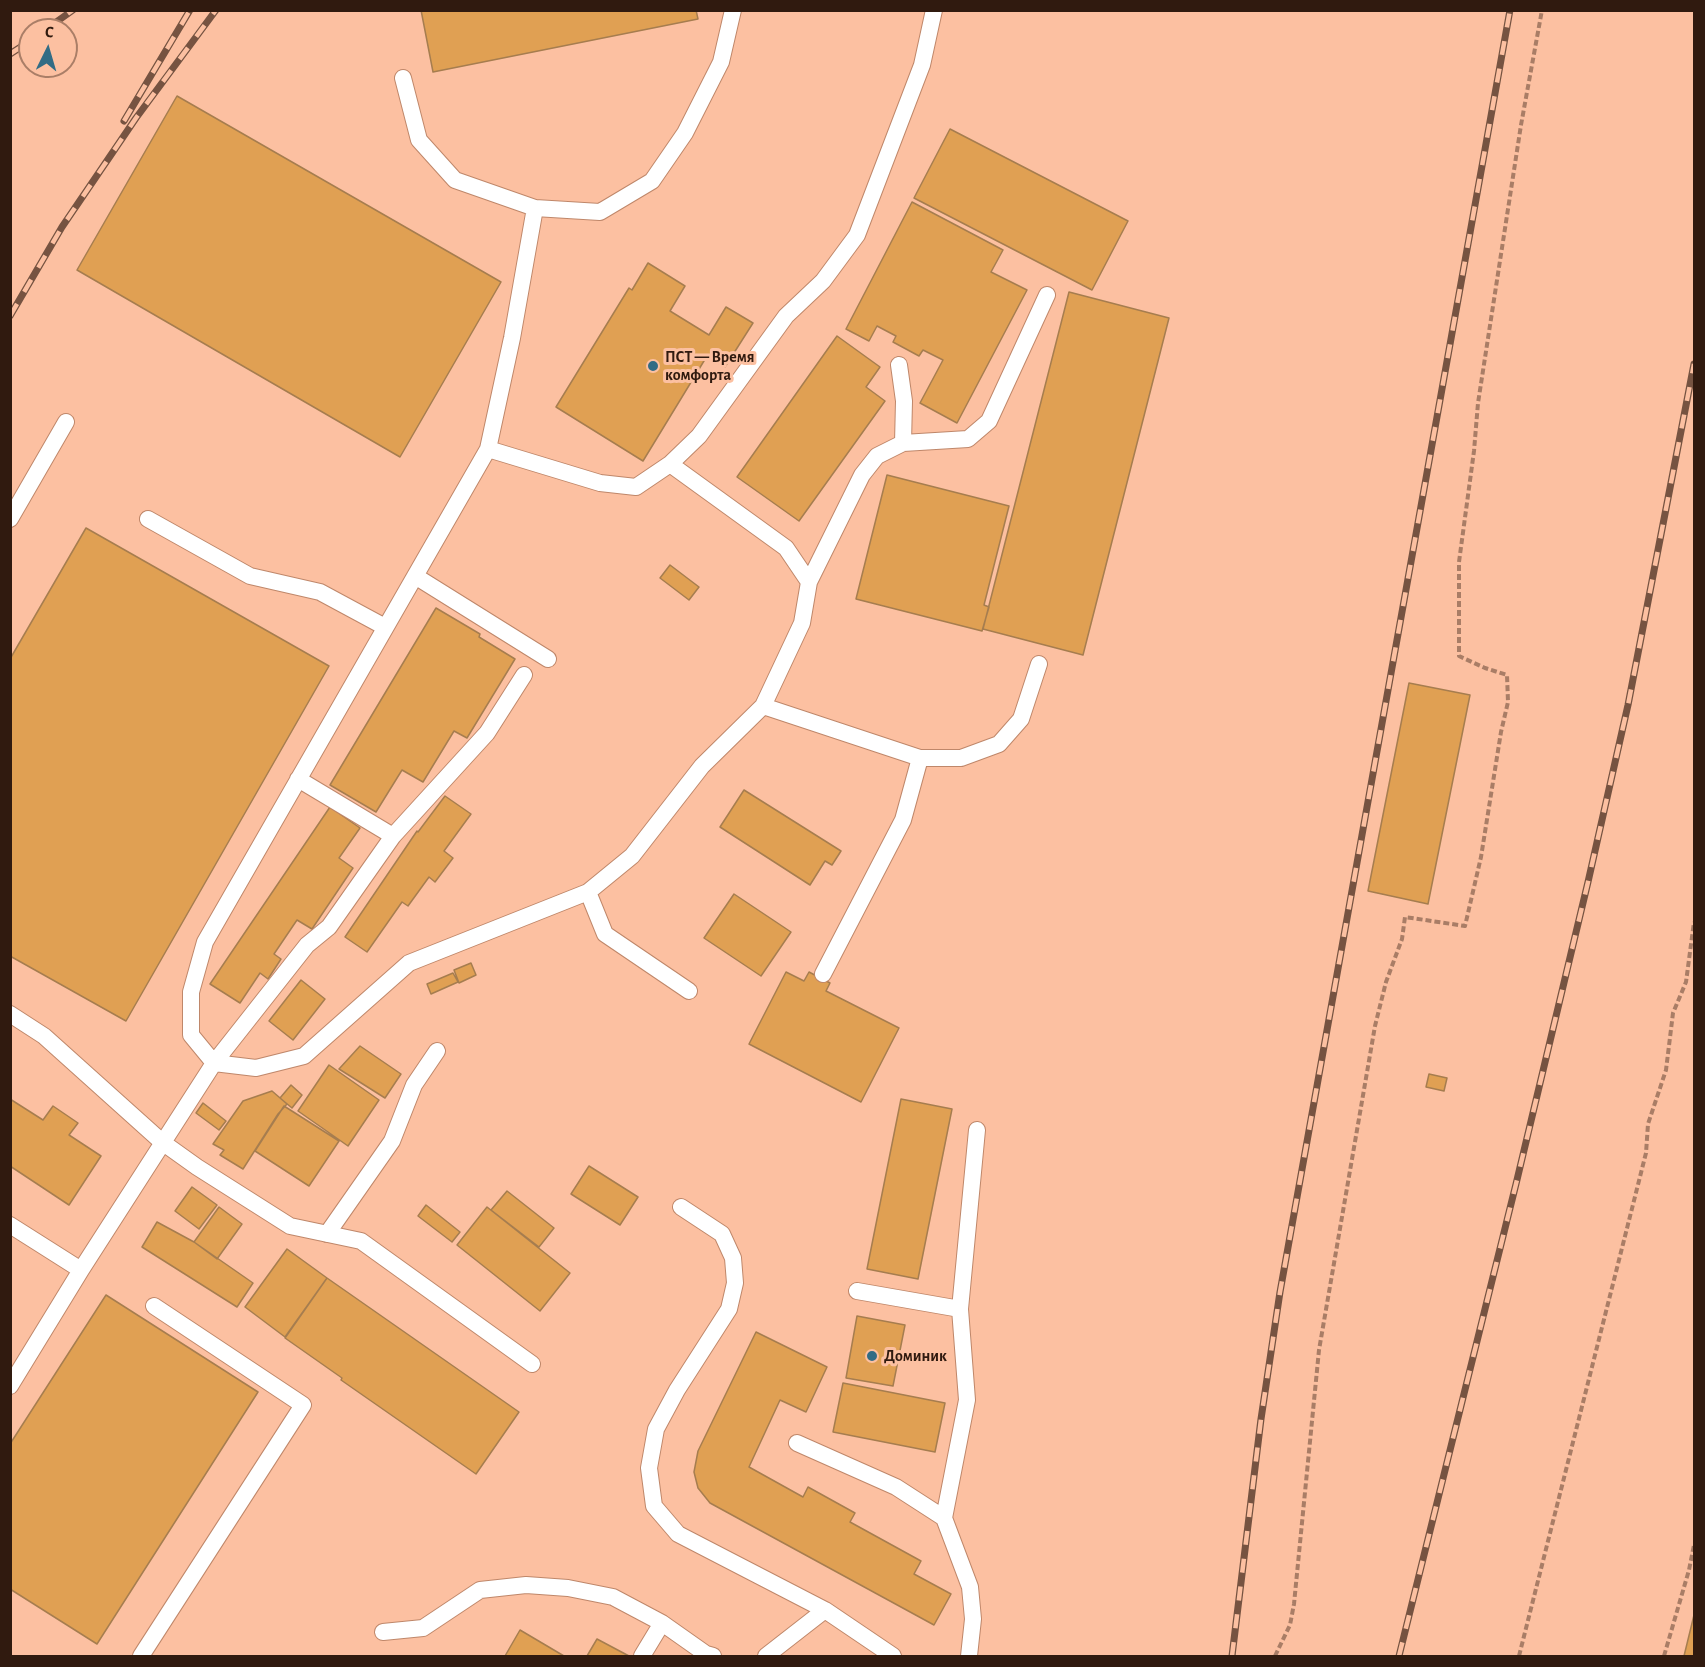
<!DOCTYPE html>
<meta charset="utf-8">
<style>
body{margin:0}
#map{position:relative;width:1705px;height:1667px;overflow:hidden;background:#fcc0a1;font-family:"Alegreya Sans",sans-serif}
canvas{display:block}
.frame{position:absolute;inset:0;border:12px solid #301a0f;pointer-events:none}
.north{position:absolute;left:18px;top:18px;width:60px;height:60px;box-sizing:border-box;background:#fcc0a1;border:2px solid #aa7e67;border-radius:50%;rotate:5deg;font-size:16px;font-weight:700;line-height:24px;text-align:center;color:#301a0f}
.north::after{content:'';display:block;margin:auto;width:21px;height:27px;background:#326c85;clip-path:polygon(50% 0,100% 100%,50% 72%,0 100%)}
</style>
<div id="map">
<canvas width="1705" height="1667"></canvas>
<div class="frame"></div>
<div class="north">С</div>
</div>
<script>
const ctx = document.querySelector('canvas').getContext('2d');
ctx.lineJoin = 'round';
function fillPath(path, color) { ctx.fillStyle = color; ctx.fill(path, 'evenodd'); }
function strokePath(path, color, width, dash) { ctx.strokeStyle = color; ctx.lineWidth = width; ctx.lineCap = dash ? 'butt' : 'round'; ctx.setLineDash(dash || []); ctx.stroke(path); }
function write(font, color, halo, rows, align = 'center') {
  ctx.font = font + ' "Alegreya Sans",sans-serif'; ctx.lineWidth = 6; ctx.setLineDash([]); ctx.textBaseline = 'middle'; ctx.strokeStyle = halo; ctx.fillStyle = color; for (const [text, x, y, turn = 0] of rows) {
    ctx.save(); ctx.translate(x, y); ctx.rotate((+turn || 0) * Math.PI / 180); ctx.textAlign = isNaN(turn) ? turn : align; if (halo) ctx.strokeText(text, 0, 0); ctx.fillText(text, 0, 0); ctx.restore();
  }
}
const building = new Path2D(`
 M421,10H696L698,19L433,72Z
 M177,96L501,282L400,457L77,270Z
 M950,129L1128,221L1092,290L914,198Z
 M912,202L1003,250L991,272L1027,290L957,423L920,403L943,360L923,350L919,356L893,342L896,336L877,326L869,341L846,329Z
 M648,263L685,286L670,311L709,335L726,307L753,323L725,367L707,356L643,461L556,407L629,288L632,290Z
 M1069,292L1169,318L1083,655L983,629Z
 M837,336L880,367L866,387L885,401L799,521L737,477Z
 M887,475L1009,506L984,605L989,607L982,631L856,599Z
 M86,528L329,666L126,1021L10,956V659Z
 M670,565L699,587L689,600L660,578Z
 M436,608L480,634L479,637L515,659L467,738L454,731L423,782L402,770L376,812L330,785Z
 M1409,683L1470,695L1428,904L1368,891Z
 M744,790L841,851L832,865L825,861L810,885L720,827Z
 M445,796L471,814L444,851L453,858L435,882L429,877L408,906L402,902L367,952L345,937L417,831L418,832Z
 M330,807L360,828L339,858L353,868L312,929L297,920L274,954L281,959L268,979L260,973L240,1003L210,984Z
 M734,894L791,932L761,976L704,938Z
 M471,963L476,975L459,983L454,970Z
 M786,972L804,981L809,972L830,983L826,991L899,1028L861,1102L749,1044Z
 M453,973L458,982L431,994L427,984Z
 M301,980L325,999L293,1040L269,1021Z
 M360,1046L401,1074L385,1098L339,1069Z
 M329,1065L379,1100L348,1146L298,1111Z
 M1429,1074L1447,1078L1444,1091L1426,1087Z
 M291,1085L302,1095L292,1108L280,1098Z
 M272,1091L287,1104L278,1114L243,1169L220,1155L224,1150L213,1144L243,1101Z
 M10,1099L43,1120L53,1106L78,1123L69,1135L101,1156L69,1205L10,1166Z
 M901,1099L952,1109L918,1279L867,1269Z
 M203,1103L226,1121L219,1130L196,1113Z
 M284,1106L339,1141L309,1186L255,1151Z
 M589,1166L638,1197L620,1225L571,1194Z
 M192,1187L217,1205L199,1229L175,1211Z
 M507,1191L554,1228L539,1247L491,1210Z
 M426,1205L460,1232L452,1242L418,1216Z
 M219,1207L242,1224L217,1259L194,1242Z
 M487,1207L570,1273L540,1311L457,1245Z
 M157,1222L194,1242L253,1283L237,1307L142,1247Z
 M287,1249L327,1278L285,1337L245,1307Z
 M327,1278L519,1412L476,1474L341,1380L342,1378L285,1338Z
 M106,1295L258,1392L97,1644L10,1589V1444Z
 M857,1316L905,1325L893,1386L846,1378Z
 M756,1332L827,1367L806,1412L780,1400L749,1467L803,1497L808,1487L855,1513L850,1522L921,1561L914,1574L951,1594L934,1625L710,1503L698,1488L694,1472L698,1451Z
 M843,1383L945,1403L935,1452L833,1432Z
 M1694,1615V1656H1684Z
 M520,1630L564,1656H505Z
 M597,1639L629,1656H587Z`);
fillPath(building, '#e0a053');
strokePath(building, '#a67d4f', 1.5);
const lane = new Path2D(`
 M403,78L419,140L455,180L535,208L600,212L652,181L685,133L721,62L733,10
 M535,208L512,338L488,449L205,942L191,992V1035L214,1063L256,1068L304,1056L409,963L588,892L632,856L702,766L763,706L802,623L809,582L786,548L670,464
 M899,365L904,401L903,443
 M488,449L600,483L636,487L670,464L699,436L786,316L823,281L857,235L922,65L934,10
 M10,519L66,422
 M148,519L250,576L320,592L385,627
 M415,576L548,659
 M809,582L862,475L877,456L903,443L968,439L989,421L1047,295
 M763,706L920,758H961L999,744L1021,719L1039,664
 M298,779L393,836
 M588,892L605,934L689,991
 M823,974L903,820L920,758
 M10,1014L44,1036L162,1142L197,1167L290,1226L361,1241L532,1364
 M681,1207L722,1234L733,1258L735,1283L729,1309L677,1390L656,1429L649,1468L654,1506L678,1534L825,1610L893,1656
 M10,1225L81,1270
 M327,1234L392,1141L414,1085L437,1051
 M857,1291L960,1309
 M10,1386L81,1270L214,1063L307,945L329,927L393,836L487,733L524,675
 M797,1443L896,1487L944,1518L970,1587L973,1619L969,1656
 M944,1518L967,1400L960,1309L977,1130
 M383,1632L423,1628L480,1590L526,1585L568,1588L613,1597L662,1623L706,1654L713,1656
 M141,1656L303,1405L154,1306
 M642,1656L662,1623
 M766,1656L825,1610`);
strokePath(lane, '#bf876a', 18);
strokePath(new Path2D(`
 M1275,1656L1290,1625L1294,1604L1319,1350L1375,1026L1386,982L1402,939L1405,917L1465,926L1481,857L1501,732L1508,702L1507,675L1485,668L1459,656V562L1474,451L1478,403L1521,125L1542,10
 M1519,1656L1646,1153L1648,1124L1666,1070L1673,1013L1686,982L1694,922
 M1664,1656L1689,1570L1694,1545`), '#a97d66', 4, [6, 3]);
strokePath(lane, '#fff', 16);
const rail = new Path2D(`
 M45,30L73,10
 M10,54L30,41
 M124,121L190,10
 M10,316L62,227L136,118L216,10
 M1232,1656L1261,1419L1280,1292L1510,10
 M1399,1656L1516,1184L1588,882L1628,705L1694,364`);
strokePath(rail, '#765341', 7);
strokePath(rail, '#fcc0a1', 4.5, [14]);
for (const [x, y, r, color] of [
 [653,366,6,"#326c85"],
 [872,1356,6,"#326c85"]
]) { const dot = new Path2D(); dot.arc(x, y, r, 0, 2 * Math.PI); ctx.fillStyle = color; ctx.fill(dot); strokePath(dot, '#fcc0a1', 2); }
write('bold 16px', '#301a0f', '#fcc0a1', [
 ["ПСТ — Время",665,357],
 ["комфорта",665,375],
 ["Доминик",884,1356]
], 'left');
</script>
